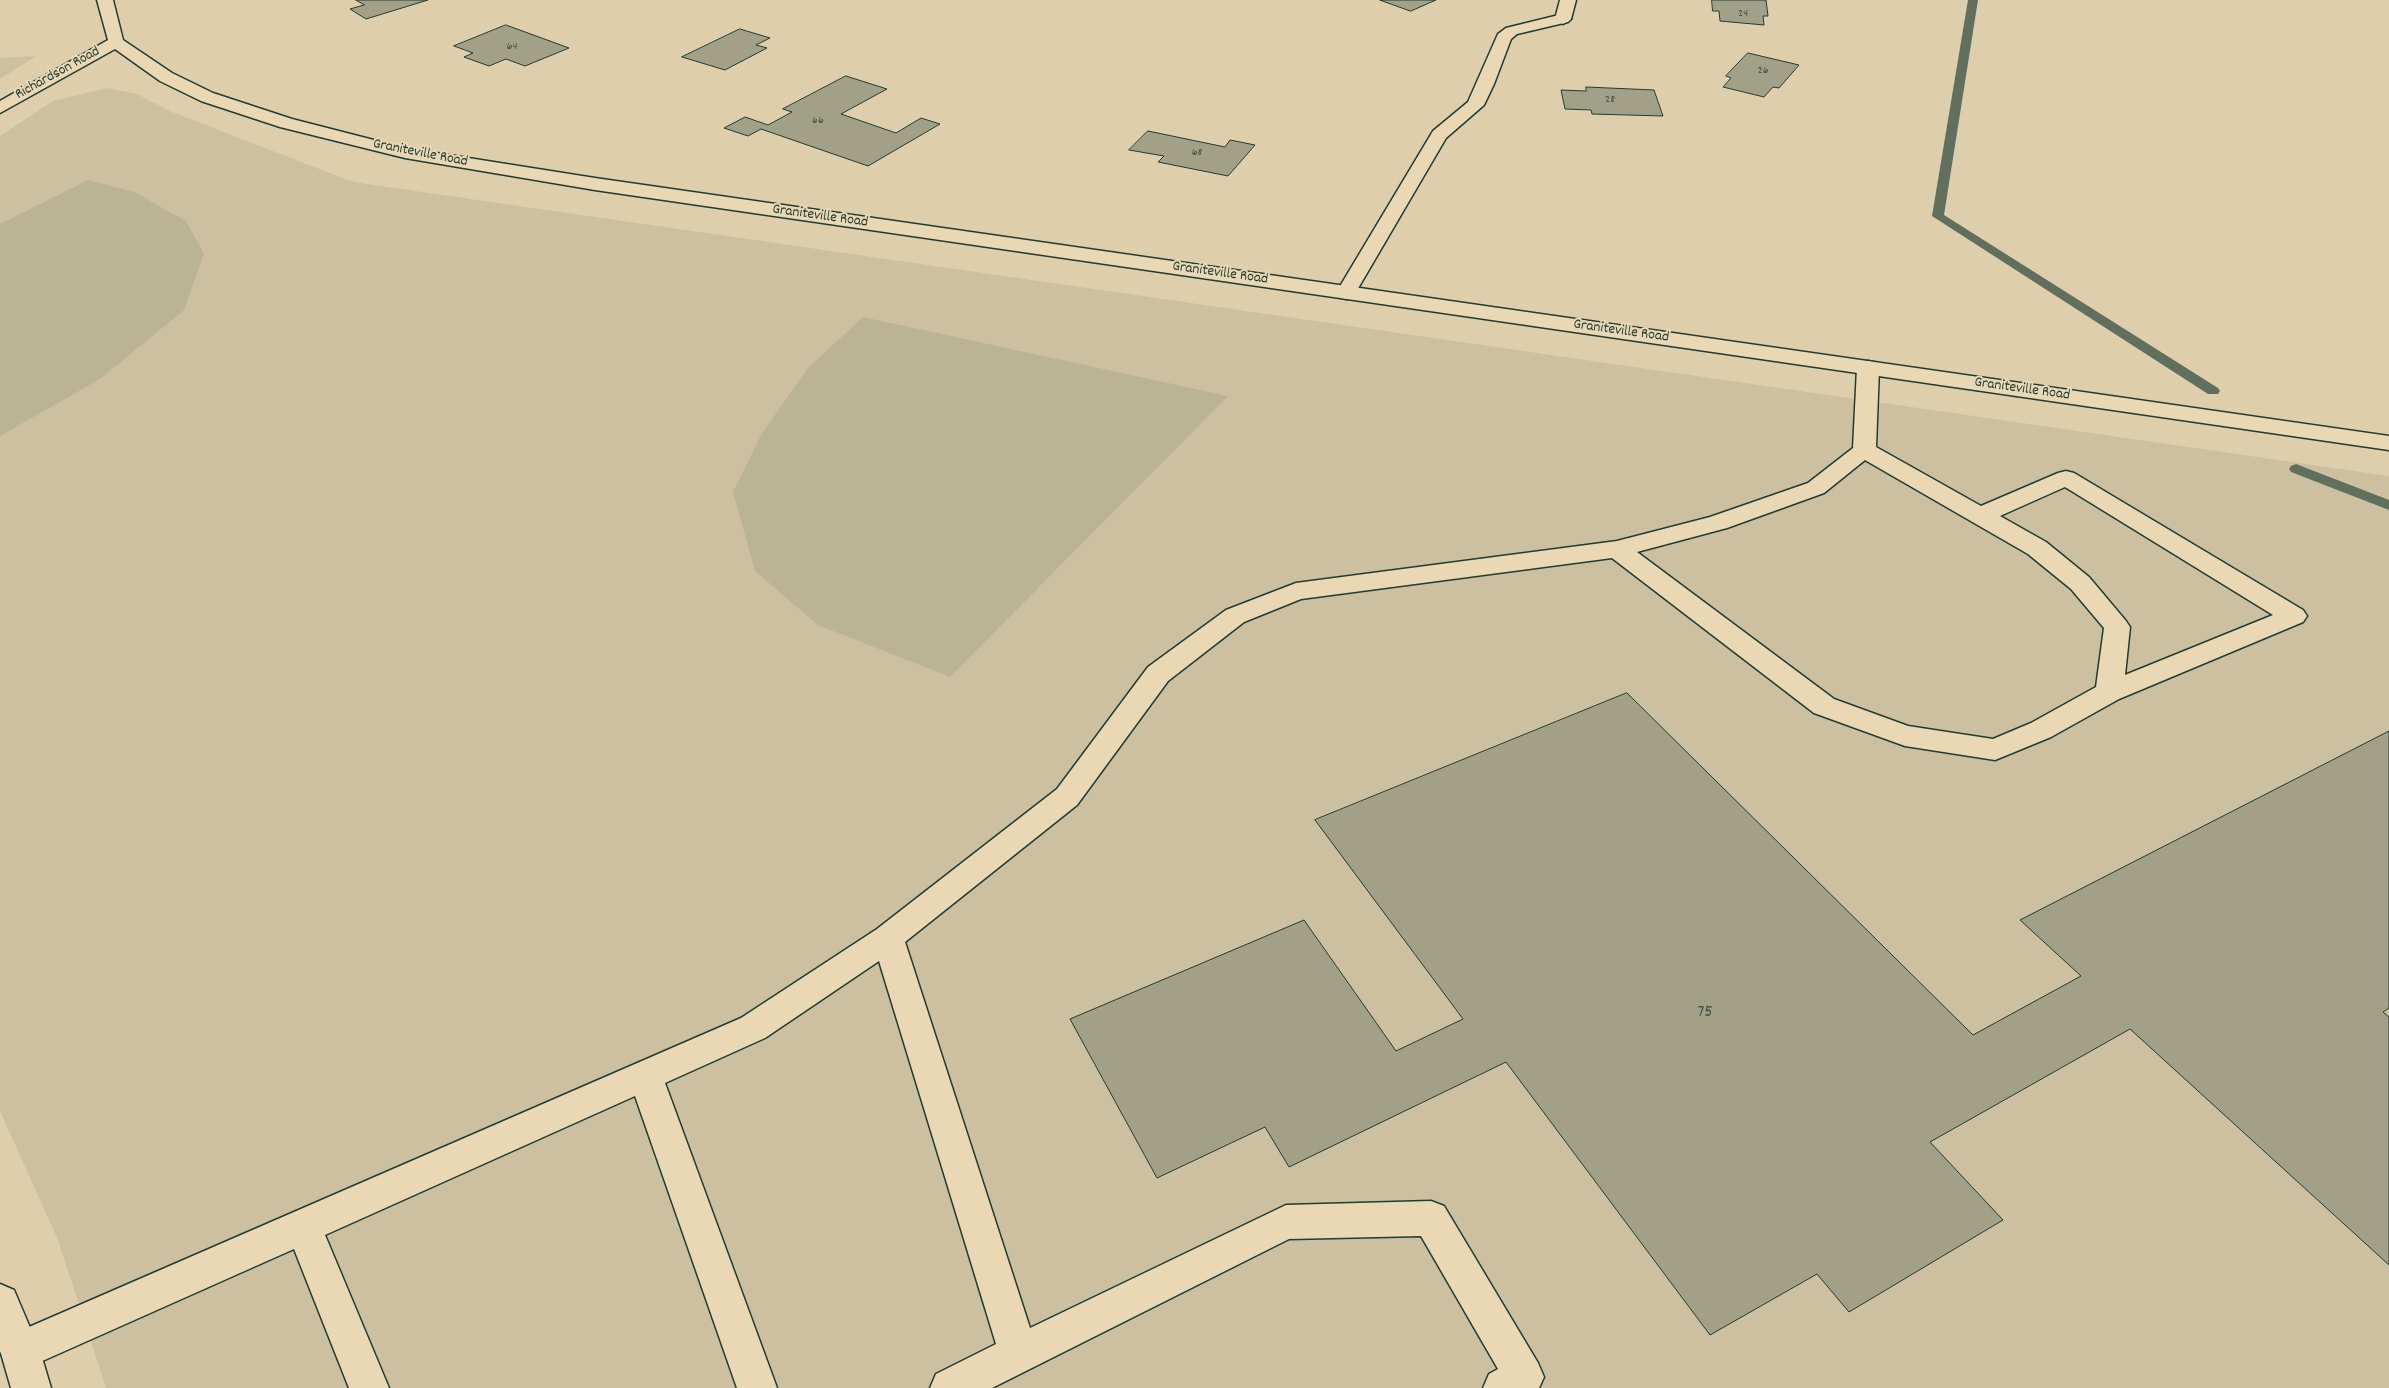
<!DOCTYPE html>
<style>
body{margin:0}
canvas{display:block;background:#deceac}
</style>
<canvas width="2389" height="1388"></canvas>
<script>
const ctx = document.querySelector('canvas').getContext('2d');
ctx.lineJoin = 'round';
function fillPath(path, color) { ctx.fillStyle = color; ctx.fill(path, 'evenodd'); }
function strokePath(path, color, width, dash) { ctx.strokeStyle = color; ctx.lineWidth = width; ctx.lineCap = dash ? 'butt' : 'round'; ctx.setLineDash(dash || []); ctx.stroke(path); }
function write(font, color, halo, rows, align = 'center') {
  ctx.font = font + ' Dekko,sans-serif'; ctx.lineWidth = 4; ctx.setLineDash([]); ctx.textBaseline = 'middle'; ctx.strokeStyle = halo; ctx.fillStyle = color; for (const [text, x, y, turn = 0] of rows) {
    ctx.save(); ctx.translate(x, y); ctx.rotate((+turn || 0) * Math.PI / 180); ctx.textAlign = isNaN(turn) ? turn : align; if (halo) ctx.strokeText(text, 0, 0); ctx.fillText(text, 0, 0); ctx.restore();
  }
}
fillPath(new Path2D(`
 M36,56L0,79V58Z
 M107,88L137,94L172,112L353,182L2389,476V1388H106L58,1240L0,1111V136L53,101Z`), '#ccc0a1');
fillPath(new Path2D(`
 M88,180L134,192L186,221L204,254L184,310L100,379L0,436V224Z
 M863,317L1228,396L950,677L818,625L755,571L733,492L761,435L807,369Z`), '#bbb396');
fillPath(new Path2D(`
 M1968,0H1978L1944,215L2218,388L2220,391L2218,394H2208L1932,216Z
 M2296,464L2389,500V510L2291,472L2289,469L2291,466Z`), '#606f5e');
const building = new Path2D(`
 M356,0H428L366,19L350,9L364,5Z
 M1380,0H1436L1411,11Z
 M1712,0H1766L1768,16H1763L1764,25L1720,21L1719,11H1713Z
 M506,25L569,48L525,66L506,59L489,66L464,57L473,53L454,46Z
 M740,29L770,38L756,45L767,48L725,70L682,57Z
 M1748,53L1799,65L1779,88L1773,87L1764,97L1723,87L1731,78L1726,76Z
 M846,76L887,89L841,114L896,133L921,118L940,124L868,166L761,129L748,136L724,128L745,117L768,125L792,112L783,109Z
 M1586,87L1654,90L1663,116L1592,114L1591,110L1565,109L1561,90L1586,91Z
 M1148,131L1225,147L1230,140L1255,145L1228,176L1158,162L1164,156L1129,150Z
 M1627,693L1973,1035L2081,976L2020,920L2389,731V1008L2383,1012L2389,1017V1265L2130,1029L1930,1142L2003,1220L1849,1312L1817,1274L1710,1335L1506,1062L1289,1167L1265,1127L1157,1178L1070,1019L1304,920L1396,1051L1463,1019L1315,820Z`);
fillPath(building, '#a2a187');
strokePath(building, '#1f3d34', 1);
const lane = new Path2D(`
 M1563,14L1571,19L1568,22L1517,34L1511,39L1494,84L1484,105L1446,138L1353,297L1346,299L1339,297L1336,293L1433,131L1468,102L1498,34L1506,28Z
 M1868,361L1876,363L1879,368L1876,447L1981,506L2058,473L2066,471L2074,473L2303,610L2307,616L2303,622L2119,699L2051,737L1995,760L1905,746L1814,713L1612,558L1301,599L1244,622L1168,681L1077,805L905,942L1030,1328L1286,1205L1431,1201L1444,1206L1538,1363L1544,1377L1539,1388H1483L1489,1374L1498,1369L1421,1236L1289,1239L992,1388H930L936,1374L996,1344L879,961L765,1038L665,1083L777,1388H737L635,1096L325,1235L389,1388H349L294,1249L20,1371L6,1365L0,1351L6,1337L741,1018L877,929L1057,789L1148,667L1226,610L1296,583L1617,541L1710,517L1808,483L1853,448L1857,368L1860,363ZM1865,460L2028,554L2071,589L2104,628L2096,687L2031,723L1993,739L1908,726L1834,699L1637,552L1727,528L1824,493ZM2065,487L2273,615L2125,675L2130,627L2126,621L2089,577L2046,542L2000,516Z`);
const street = new Path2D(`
 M1560,0H1576L1571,19L1563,24L1555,19Z
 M0,1284L14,1290L40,1351L51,1388H11L0,1350Z`);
const secondary = new Path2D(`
 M97,0H113L123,40L172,73L213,93L292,119L405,148L595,178L2389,436V450L595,190L405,158L280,127L201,101L160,81L115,49L0,113V101L108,40Z`);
strokePath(lane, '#1f3d34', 3);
strokePath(street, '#1f3d34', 3);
strokePath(secondary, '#1f3d34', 3);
fillPath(lane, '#ead7b4');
fillPath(street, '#ead7b4');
fillPath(secondary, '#ead7b4');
write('12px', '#405649', null, [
 ["24",1743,14],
 ["64",512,47],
 ["26",1763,71],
 ["28",1610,100],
 ["66",818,121],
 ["68",1197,153]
]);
write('15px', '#1f3d34', '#ead7b4', [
 ["Richardson Road",58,74,-29],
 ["Graniteville Road",420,154,11],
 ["Graniteville Road",820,217,8],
 ["Graniteville Road",1220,274,8],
 ["Graniteville Road",1621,332,8],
 ["Graniteville Road",2022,390,8]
]);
write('18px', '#405649', null, [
 ["75",1705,1014]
]);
</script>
